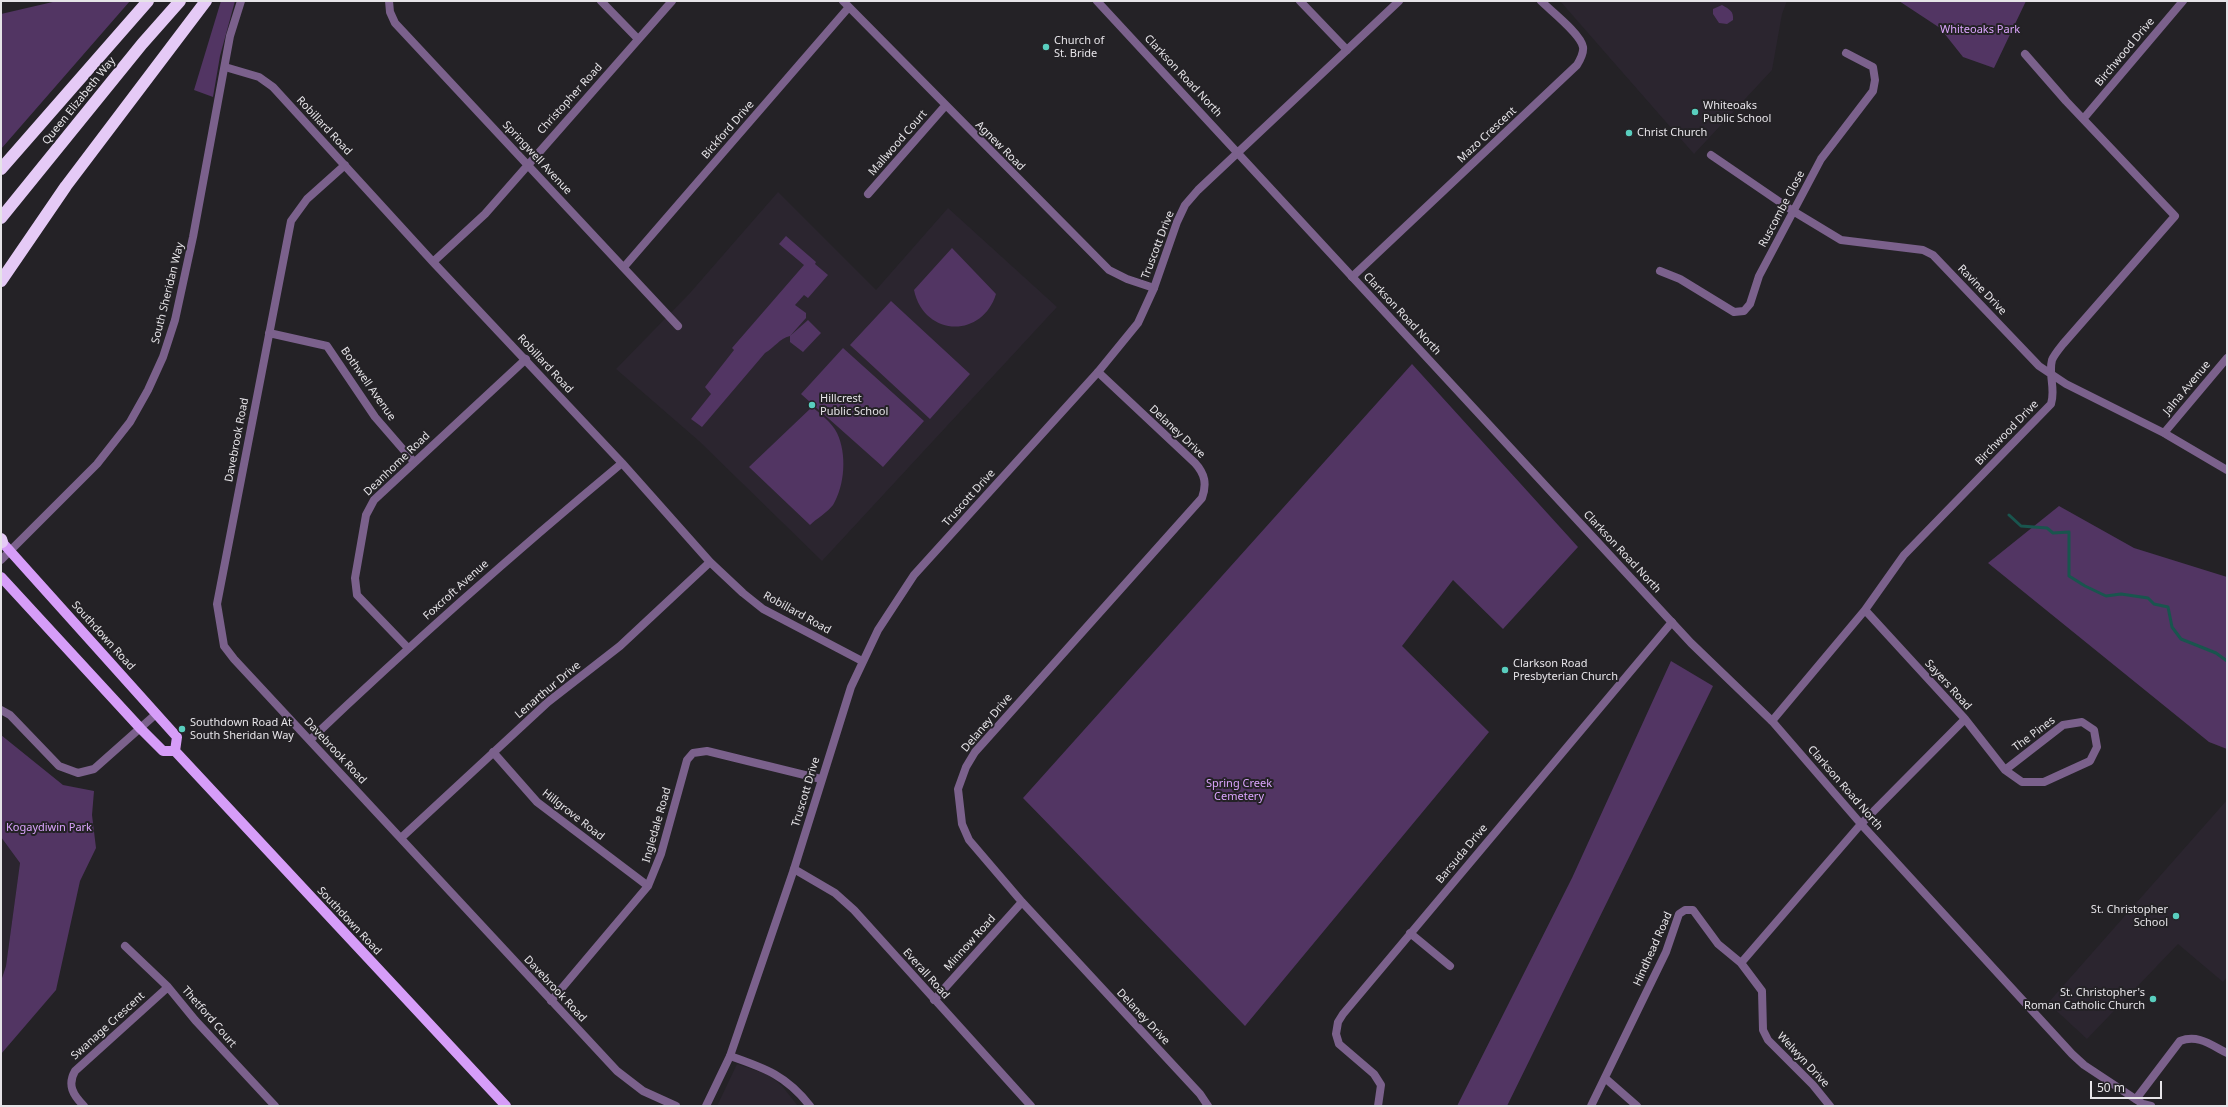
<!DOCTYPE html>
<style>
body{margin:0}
#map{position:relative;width:2228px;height:1107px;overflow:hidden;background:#242226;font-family:"Noto Sans",sans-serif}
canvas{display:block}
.frame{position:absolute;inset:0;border:2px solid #e6e4e8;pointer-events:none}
.scale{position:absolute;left:2090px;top:1081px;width:72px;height:18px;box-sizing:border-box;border:2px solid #e6e4e8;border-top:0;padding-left:5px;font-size:12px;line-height:14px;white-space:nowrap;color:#e6e4e8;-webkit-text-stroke:3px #242226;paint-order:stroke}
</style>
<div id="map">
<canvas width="2228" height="1107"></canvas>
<div class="frame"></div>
<div class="scale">50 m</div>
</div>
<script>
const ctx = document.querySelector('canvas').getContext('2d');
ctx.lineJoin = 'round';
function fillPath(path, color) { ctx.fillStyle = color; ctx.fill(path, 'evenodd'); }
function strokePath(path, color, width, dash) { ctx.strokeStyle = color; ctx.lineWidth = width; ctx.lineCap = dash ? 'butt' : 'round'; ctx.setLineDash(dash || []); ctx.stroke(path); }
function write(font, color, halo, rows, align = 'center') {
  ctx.font = font + ' "Noto Sans",sans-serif'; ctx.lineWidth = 4; ctx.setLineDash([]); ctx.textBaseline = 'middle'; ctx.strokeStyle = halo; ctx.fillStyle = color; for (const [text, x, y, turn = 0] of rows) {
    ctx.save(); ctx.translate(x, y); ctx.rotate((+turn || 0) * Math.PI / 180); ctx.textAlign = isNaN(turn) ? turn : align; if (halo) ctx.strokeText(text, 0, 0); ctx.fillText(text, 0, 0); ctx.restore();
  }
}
fillPath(new Path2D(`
 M1560,1H1787L1782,14L1772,70L1694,154Z
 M778,192L876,290L948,208L1057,307L822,561L699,441L616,369L690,293Z
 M2227,800V977L2223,982L2178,944L2087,1039L2048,1003Z
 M1,837L20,863L6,966L1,981Z
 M737,1064L769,1075L782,1086L798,1106H717Z`), '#2b252f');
fillPath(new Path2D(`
 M57,1H130L1,149V14Z
 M221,1H235L220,56L213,97L194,90Z
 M1899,1H2026L1994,68L1963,57L1940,28Z
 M1722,5C1729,9 1734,11 1733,20L1727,24L1719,23L1713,14V9Z
 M786,236L816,262L815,264L828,275L808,298L804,295L795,305L806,313V318L790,336L808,320L821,333L803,352L790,342V336C779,339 775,347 765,353L702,427L691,419L711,394L705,387L734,350L732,348L804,265L779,244Z
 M952,248L996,294C982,339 924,337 914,290Z
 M891,301L970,374L930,419L850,345Z
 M843,348L924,421L883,467L801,394Z
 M1412,364L1578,547L1503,629L1453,580L1402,646L1489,732L1245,1026L1023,798Z
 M812,407C821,414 832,423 837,433C847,454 845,485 833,505C828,512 816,519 810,525L749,467Z
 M2059,506L2134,548L2227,577V749L2209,742L1988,563Z
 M1671,661L1713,686L1507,1106H1457L1572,878Z
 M1,735L63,785L94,791L92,815L96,848L80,881L56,990L1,1054V981L6,966L20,863L1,837Z`), '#523563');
strokePath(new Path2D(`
 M2009,515L2021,526L2047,528L2053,533L2069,532V576L2085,586L2106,596L2121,594L2148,598L2154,604L2168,607L2172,627L2181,639L2216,653L2227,661`), '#19554e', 3);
strokePath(new Path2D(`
 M389,1L390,12L395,23L678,326
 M601,1L638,39
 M843,1L1109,270L1127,279L1154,288
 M1300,1L1347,50
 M225,67L259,77L273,87L433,262L622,463L710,562L743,593L763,609L862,661
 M2084,118L2183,1
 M1711,155L1793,211L1841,240L1923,250L1933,255L2039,366L2066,384L2164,433L2227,470
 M345,165L307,199L291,221L217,604L224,646L234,659L617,1071L643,1091L676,1106
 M868,194L945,106
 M433,262L485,214L672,1
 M624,267L849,7
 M1660,271L1680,279L1734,312L1744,311L1750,304L1759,276L1821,159L1873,91L1875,80L1873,67L1846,53
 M1352,277L1577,65C1580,60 1584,53 1583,47C1581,34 1551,11 1541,1
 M269,333L327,346L375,417L414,462
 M1098,372L1195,463C1205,474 1207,484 1202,498L975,752L966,767L958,789L962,824L969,840L1022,902L1200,1094L1208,1106
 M2164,433L2227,358
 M1865,610L1965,719L2005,770L2022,782H2044L2090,761L2097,747L2094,730L2082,722L2063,725L2005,770
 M408,648L357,595L355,578L366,515L374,500L526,359
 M1772,721L1865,610L1904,555L2051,404C2056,389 2048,375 2052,360C2054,355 2059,349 2063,344L2175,216L2066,101L2025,54
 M310,740C411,644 515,552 622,463
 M493,752L537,802L648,886
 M401,838L548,702L620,646L710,562
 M794,869L835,893L854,910L1031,1106
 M1410,933L1450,966
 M125,946L168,987L195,1020L275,1106
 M1741,963L1861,824L1965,719
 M934,1000L1022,902
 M551,1001L648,886L661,854L687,760L693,753L707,751L821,779
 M730,1056C765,1068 787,1076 810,1106
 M1605,1078L1637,1106
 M2136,1099L2180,1041C2198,1034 2211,1045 2227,1053
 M84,1106C73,1095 67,1085 75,1071L168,987
 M1378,1106L1381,1085L1374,1074L1339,1044L1336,1034L1338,1022L1343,1014L1672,622
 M1591,1106L1666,952L1679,914L1685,910H1693L1718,944L1741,963L1762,991L1763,1030L1768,1040L1813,1085L1830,1106`), '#7b618c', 8);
strokePath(new Path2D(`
 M1097,1L1691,643L1772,721L1861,824L2072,1054L2084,1065L2143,1104L2151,1106
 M1,560L97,464L130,422L148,390L163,357L175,320L193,237L230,36L241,1
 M1,710L10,715L59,766L78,773L94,769L156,714
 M706,1106L730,1056L794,869L851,687L878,630L914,575L1098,372L1138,323L1154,288L1177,222L1185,205L1198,190L1399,1`), '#7b618c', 8);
strokePath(new Path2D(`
 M1,541L177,737L175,751
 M1,577L141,729L163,751H175L506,1106`), '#d69df8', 10);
strokePath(new Path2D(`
 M1,169L148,1
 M1,218L142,44L180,1
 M1,281L66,186L206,1
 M1,539L2,542`), '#e5caf6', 12);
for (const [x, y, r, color] of [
 [1046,47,4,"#59cebe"],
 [1695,112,4,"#59cebe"],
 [1629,133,4,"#59cebe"],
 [812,405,4,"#59cebe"],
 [1505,670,4,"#59cebe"],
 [182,729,4,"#59cebe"],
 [2176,916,4,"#59cebe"],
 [2153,999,4,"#59cebe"]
]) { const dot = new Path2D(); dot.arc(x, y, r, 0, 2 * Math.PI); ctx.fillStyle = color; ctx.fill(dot); strokePath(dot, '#242226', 1.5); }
write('11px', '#dba5fd', '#242226', [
 ["Whiteoaks Park",1980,30],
 ["Spring Creek",1239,784],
 ["Cemetery",1239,797],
 ["Kogaydiwin Park",49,828]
]);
write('11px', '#e6e4e8', '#242226', [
 ["Church of",1054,41],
 ["St. Bride",1054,54],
 ["Whiteoaks",1703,106],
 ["Public School",1703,119],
 ["Christ Church",1637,133],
 ["Hillcrest",820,399],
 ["Public School",820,412],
 ["Clarkson Road",1513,664],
 ["Presbyterian Church",1513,677],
 ["Southdown Road At",190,723],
 ["South Sheridan Way",190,736],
 ["St. Christopher",2168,910,"right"],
 ["School",2168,923,"right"],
 ["St. Christopher's",2145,993,"right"],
 ["Roman Catholic Church",2145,1006,"right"]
], 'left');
write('11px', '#e6e4e8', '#242226', [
 ["Birchwood Drive",2125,52,-50],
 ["Clarkson Road North",1183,76,47],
 ["Christopher Road",570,99,-48],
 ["Queen Elizabeth Way",79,101,-51],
 ["Robillard Road",324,126,47],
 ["Bickford Drive",728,130,-49],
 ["Mazo Crescent",1487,135,-43],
 ["Mallwood Court",898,143,-49],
 ["Agnew Road",1000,146,45],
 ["Springwell Avenue",537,158,47],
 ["Ruscombe Close",1782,209,-62],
 ["Truscott Drive",1158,245,-69],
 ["Ravine Drive",1982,290,46],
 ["South Sheridan Way",168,293,-76],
 ["Clarkson Road North",1402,314,47],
 ["Robillard Road",545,364,47],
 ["Bothwell Avenue",368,384,55],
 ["Jalna Avenue",2187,388,-50],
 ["Delaney Drive",1177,432,43],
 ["Birchwood Drive",2007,433,-46],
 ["Davebrook Road",237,440,-79],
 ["Deanhome Road",397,464,-44],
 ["Truscott Drive",969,498,-48],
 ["Clarkson Road North",1622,552,47],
 ["Foxcroft Avenue",456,590,-42],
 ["Robillard Road",797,613,29],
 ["Southdown Road",103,636,48],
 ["Sayers Road",1948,685,48],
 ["Lenarthur Drive",548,690,-40],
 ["Delaney Drive",987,723,-50],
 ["The Pines",2034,734,-37],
 ["Davebrook Road",335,751,47],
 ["Clarkson Road North",1845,788,49],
 ["Truscott Drive",806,792,-73],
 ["Hillgrove Road",573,815,38],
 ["Ingledale Road",657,825,-74],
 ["Barsuda Drive",1462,854,-50],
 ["Southdown Road",349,921,47],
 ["Minnow Road",970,943,-48],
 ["Hindhead Road",1653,949,-66],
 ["Everall Road",926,974,48],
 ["Davebrook Road",555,989,47],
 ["Thetford Court",209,1017,49],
 ["Delaney Drive",1143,1017,47],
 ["Swanage Crescent",108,1026,-42],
 ["Welwyn Drive",1803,1060,47]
]);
</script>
